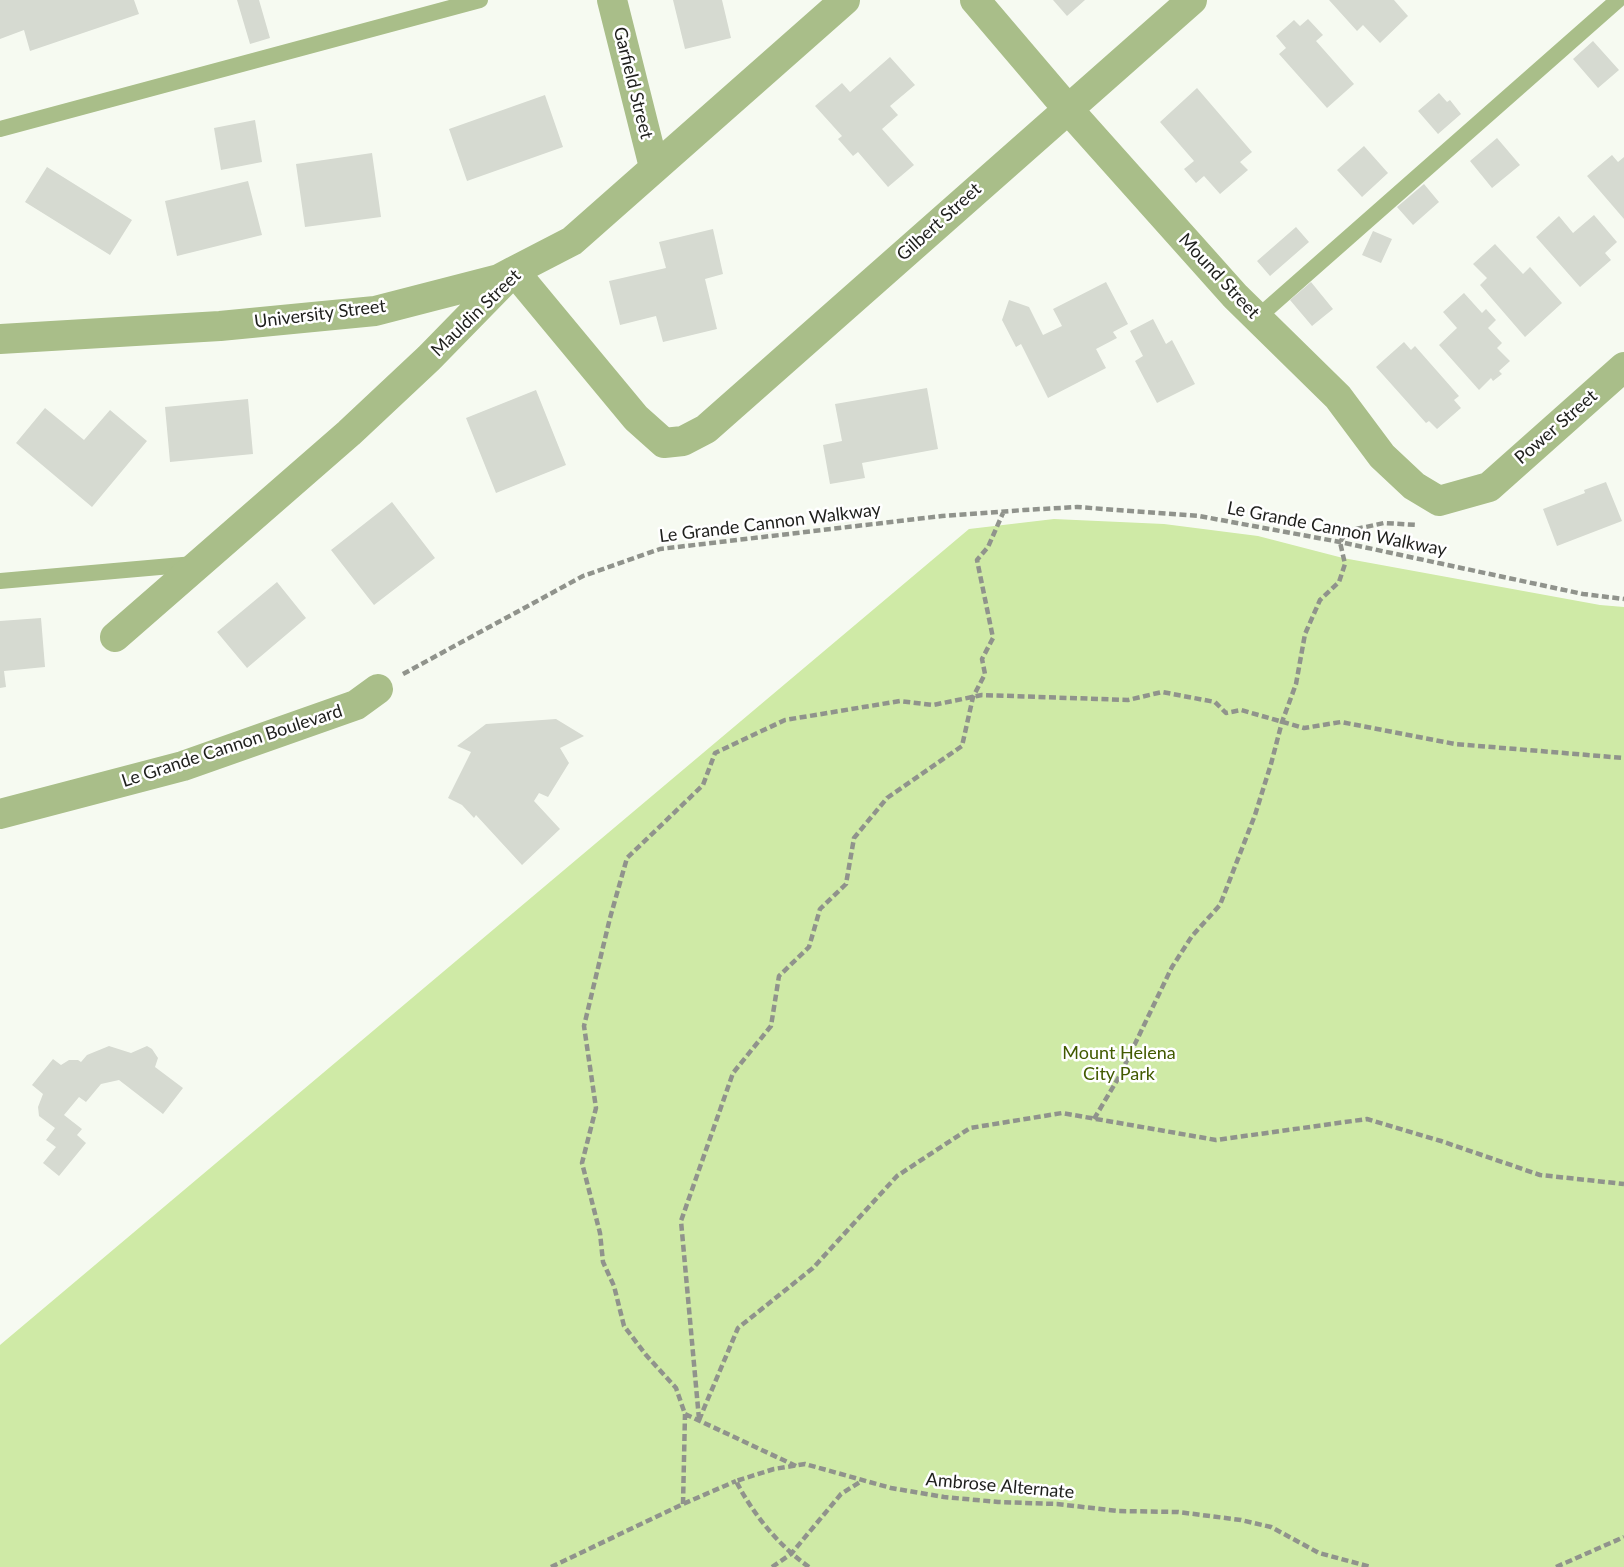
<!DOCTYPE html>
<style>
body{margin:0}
canvas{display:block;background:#f6faf1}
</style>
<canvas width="1624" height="1567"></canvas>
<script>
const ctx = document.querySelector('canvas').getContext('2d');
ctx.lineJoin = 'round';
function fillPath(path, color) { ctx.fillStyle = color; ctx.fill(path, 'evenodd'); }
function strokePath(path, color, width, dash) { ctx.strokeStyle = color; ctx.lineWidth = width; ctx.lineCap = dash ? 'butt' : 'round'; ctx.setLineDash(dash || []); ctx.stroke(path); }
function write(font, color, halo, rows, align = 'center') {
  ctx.font = font + ' Lato,sans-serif'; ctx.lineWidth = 5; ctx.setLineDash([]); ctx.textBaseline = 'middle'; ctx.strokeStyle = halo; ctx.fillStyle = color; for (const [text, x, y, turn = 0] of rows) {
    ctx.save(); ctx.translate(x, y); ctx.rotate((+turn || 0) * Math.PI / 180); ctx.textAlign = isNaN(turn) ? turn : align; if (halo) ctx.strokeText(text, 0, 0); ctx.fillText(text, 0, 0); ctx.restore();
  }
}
fillPath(new Path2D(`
 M1054,519L1164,524L1258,536L1343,558L1600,605L1624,607V1567H0V1345L969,529Z`), '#cfeaa6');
fillPath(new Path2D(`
 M0,0H134L139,14L30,51L24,30L0,39Z
 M237,0H259L270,38L250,44Z
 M673,0H722L731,38L685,49Z
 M1053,0H1085L1067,16Z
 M1329,0H1394L1408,16L1380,43L1363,25L1357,31Z
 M1308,19L1323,35L1316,41L1354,84L1327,108L1279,54L1286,48L1276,36L1294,20L1300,26Z
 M1593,41L1619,70L1598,88L1573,59Z
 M890,57L915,85L890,106L898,115L882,129L914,165L888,187L858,152L853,156L838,139L842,136L815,106L842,83L850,92Z
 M1197,88L1252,152L1240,162L1248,170L1220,194L1204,176L1196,183L1184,169L1194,161L1160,122Z
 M1439,93L1447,102L1450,100L1461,114L1438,134L1418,111Z
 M545,95L563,147L467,181L449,129Z
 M255,120L262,162L221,170L214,128Z
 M1497,138L1520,165L1492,188L1470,161Z
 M1364,146L1388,173L1362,197L1337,170Z
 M372,153L381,217L305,227L296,164Z
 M1612,155L1618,162L1624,157V219L1587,176Z
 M47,167L132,220L110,255L25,202Z
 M248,181L262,235L177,256L165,201Z
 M1424,184L1439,202L1413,225L1397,207Z
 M1594,215L1617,242L1605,253L1611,260L1580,287L1536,237L1559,216L1573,233Z
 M1296,227L1309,242L1270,276L1257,261Z
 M713,229L723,274L705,279L717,329L663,342L656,316L620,325L609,281L666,268L659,242Z
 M1373,231L1392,239L1381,263L1362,255Z
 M1495,244L1523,274L1530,267L1562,303L1525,337L1480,285L1487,278L1473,264Z
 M1106,282L1128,324L1113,332L1117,338L1096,349L1106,368L1048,398L1021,344L1016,347L1002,320L1009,300L1029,307L1043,335L1062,326L1053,309Z
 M1311,282L1333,309L1312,326L1290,300Z
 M1464,293L1482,313L1486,309L1496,320L1488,328L1502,343L1497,348L1510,361L1499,371L1502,374L1493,381L1491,378L1479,390L1439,345L1457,328L1443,312Z
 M1153,319L1166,344L1172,340L1195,384L1157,403L1135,361L1143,356L1130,331Z
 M1404,342L1411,350L1415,346L1459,396L1454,400L1461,408L1437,429L1429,421L1426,423L1376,367Z
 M927,388L938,449L862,463L865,478L830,484L823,445L842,441L835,404Z
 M536,390L566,465L496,493L466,418Z
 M248,399L253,454L170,462L165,407Z
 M45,408L84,440L110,410L147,441L92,507L16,443Z
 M1606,482L1622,521L1557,546L1543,509L1585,493L1584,490Z
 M392,502L435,558L374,605L331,550Z
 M277,582L306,618L247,668L217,632Z
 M41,618L45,667L4,671L6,687L0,688V621Z
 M556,719L584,736L560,748L569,763L548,797L539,793L534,801L560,829L522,865L476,815L474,818L462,805L448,798L471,752L457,746L486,724Z
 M109,1046L131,1053L147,1046L152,1049L158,1058L155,1067L183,1088L163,1114L119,1080L101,1084L86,1102L79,1097L64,1115L82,1129L77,1135L86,1143L59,1176L43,1163L56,1147L46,1140L55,1128L39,1116L38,1107L43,1094L32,1085L53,1059L61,1065L69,1060H78L81,1062L87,1055Z`), '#d6dad1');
strokePath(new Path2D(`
 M403,674L583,576L660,549L942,516L1024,510L1077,507L1199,516L1340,542L1583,594L1624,599
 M1094,1119L1119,1077L1172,967L1192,936L1220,905L1255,815L1271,764L1282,722L1296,684L1305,634L1320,600L1339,582L1345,564L1340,542L1347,531L1384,523L1417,525
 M699,1419L681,1221L733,1073L771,1026L779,976L809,947L820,909L846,884L854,838L887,798L962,746L973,697L985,674L982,659L993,638L977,560L988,547L1003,513
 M699,1420L738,1328L813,1268L897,1176L970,1128L1062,1113L1216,1140L1367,1119L1441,1141L1540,1175L1624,1184
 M796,1466L685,1414L676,1388L646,1355L624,1326L614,1286L603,1262L600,1233L582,1163L596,1108L584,1026L610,918L627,858L703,785L715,753L785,720L900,701L933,705L982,695L1128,700L1162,692L1215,702L1226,713L1241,710L1304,728L1341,722L1455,744L1624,758
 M683,1504L685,1414
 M551,1567L683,1504L736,1481
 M772,1567L791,1554L841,1494L863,1480
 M809,1567C778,1545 753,1514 736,1481L774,1469L805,1464L891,1488L944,1497L998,1502L1057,1504L1118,1511L1178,1512L1241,1520L1271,1527L1319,1553L1371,1567
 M1556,1567L1624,1537`), '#90938c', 4.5, [7, 3.5]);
strokePath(new Path2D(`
 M0,129L480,0
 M1257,318L1618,0
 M0,581L194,564`), '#a9be89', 16);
strokePath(new Path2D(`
 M612,0L654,167
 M975,0L1067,108L1235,296L1338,397L1382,456L1414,486L1439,501L1489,487L1624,367
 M0,339L220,326L375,311L499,279L514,271L636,418L664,443L683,441L706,429L1192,0
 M115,637L349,433L429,358L514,271L572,241L845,0
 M0,814L183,766L356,705L378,689`), '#a9be89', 30);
write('18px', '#1e1f1c', '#fff', [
 ["Garfield Street",633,83,76],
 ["Gilbert Street",939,222,-42],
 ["Mound Street",1219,276,47],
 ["Mauldin Street",476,313,-44],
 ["University Street",320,314,-7],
 ["Power Street",1556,427,-41],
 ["Le Grande Cannon Walkway",770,523,-7],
 ["Le Grande Cannon Walkway",1337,529,11],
 ["Le Grande Cannon Boulevard",232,746,-18],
 ["Ambrose Alternate",1000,1486,5]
]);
write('18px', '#425a00', '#fff', [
 ["Mount Helena",1119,1053],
 ["City Park",1119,1074]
]);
</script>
